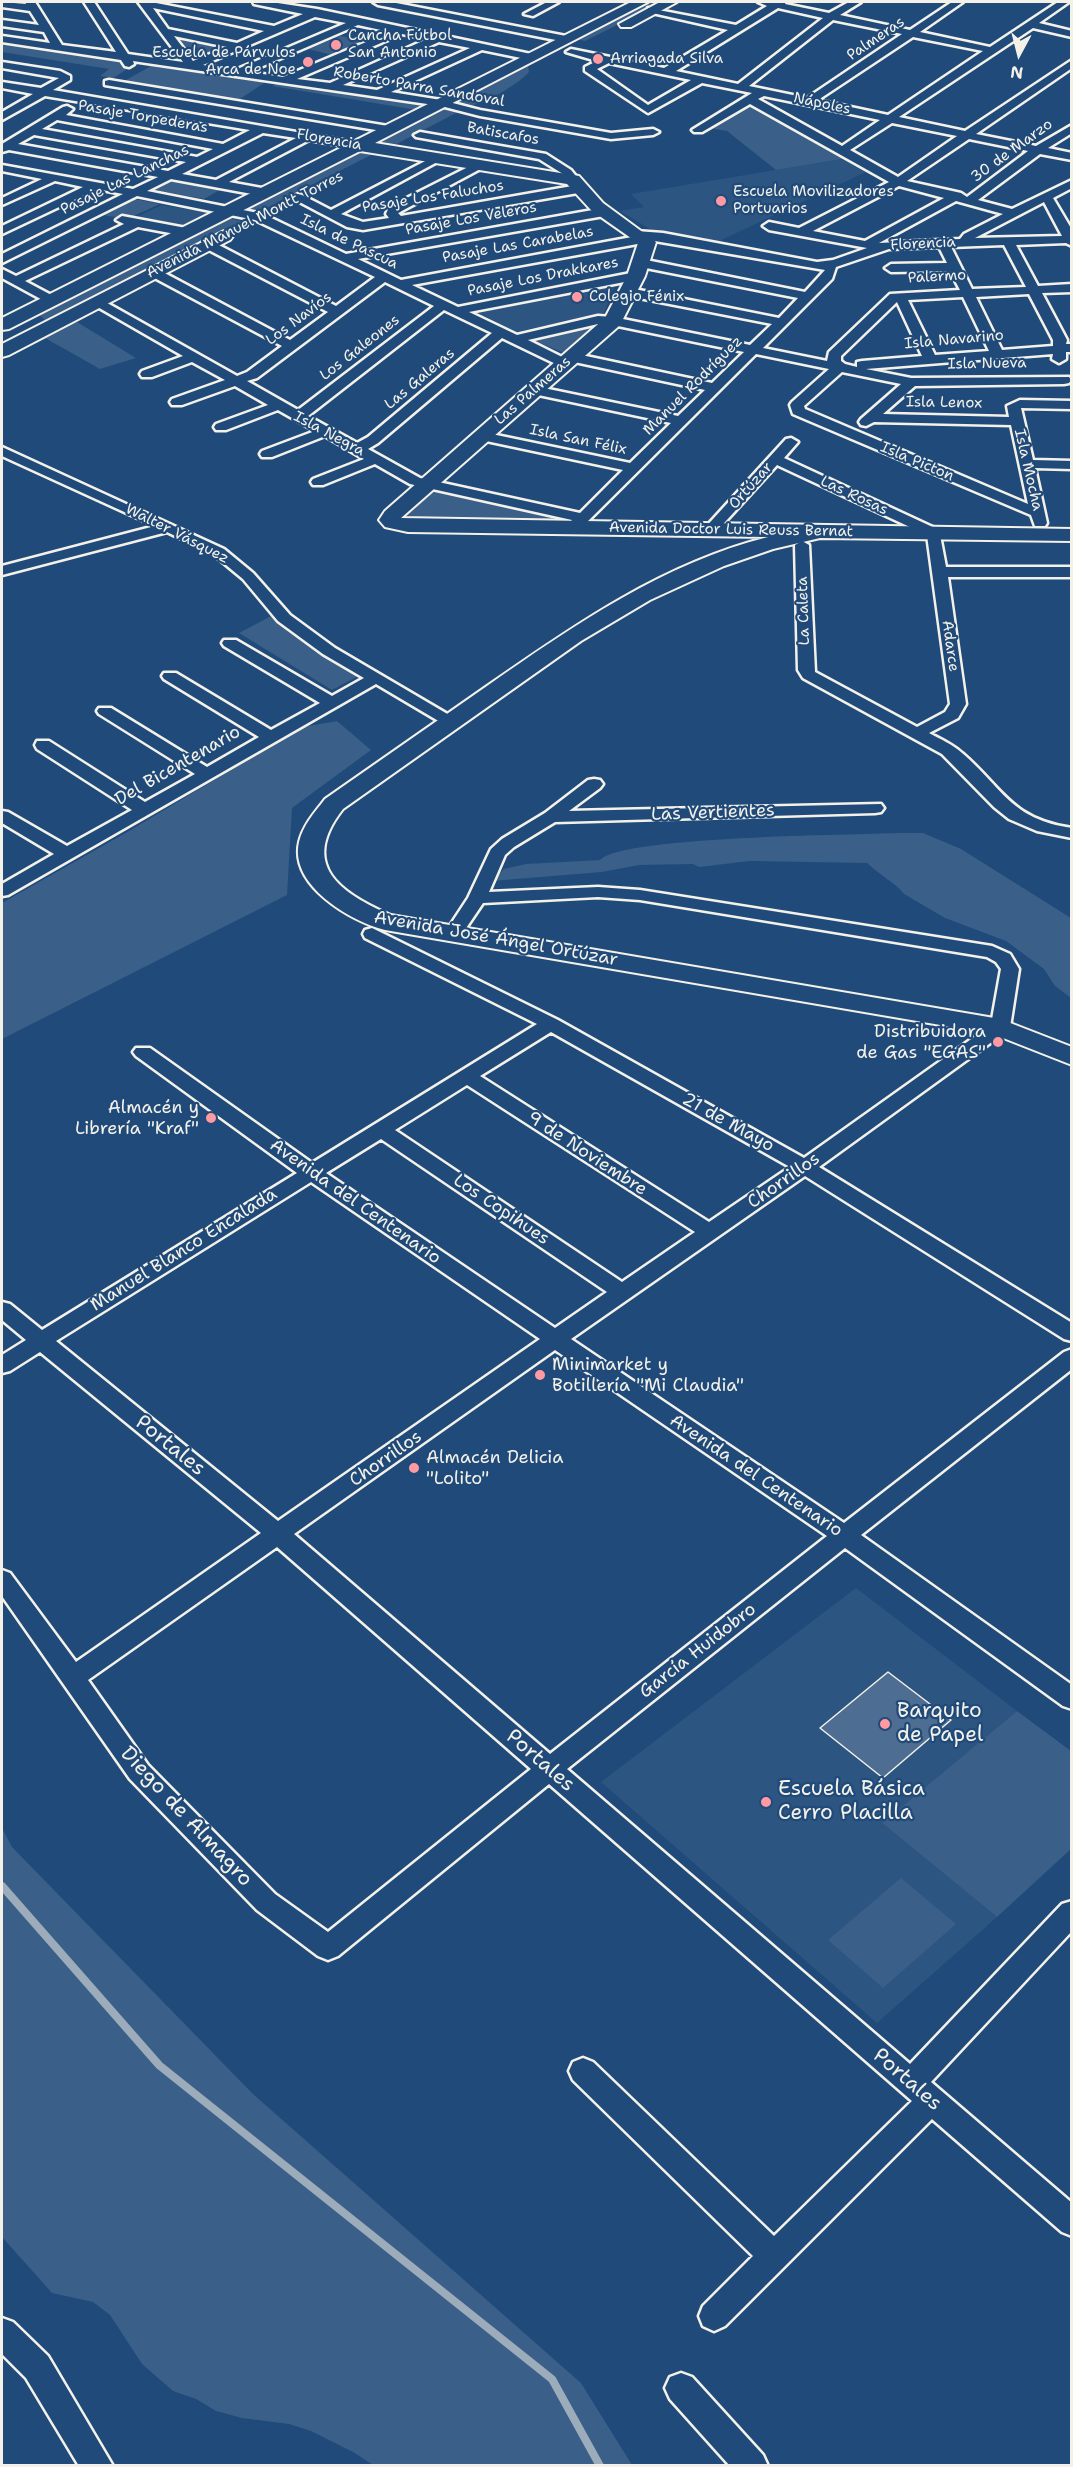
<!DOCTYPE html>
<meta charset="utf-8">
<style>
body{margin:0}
#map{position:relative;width:1073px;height:2467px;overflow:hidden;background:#1f4a7a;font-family:"Shantell Sans",sans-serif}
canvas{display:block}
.frame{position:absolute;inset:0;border:3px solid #f4f1e8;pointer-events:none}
.north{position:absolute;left:989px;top:24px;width:60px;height:60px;-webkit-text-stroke:4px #1f4a7a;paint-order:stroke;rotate:187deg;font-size:16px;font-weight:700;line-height:24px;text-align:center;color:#f4f1e8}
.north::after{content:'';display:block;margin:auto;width:21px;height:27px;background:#f4f1e8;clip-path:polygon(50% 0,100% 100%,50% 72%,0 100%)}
</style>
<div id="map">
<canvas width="1073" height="2467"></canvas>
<div class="frame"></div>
<div class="north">N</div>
</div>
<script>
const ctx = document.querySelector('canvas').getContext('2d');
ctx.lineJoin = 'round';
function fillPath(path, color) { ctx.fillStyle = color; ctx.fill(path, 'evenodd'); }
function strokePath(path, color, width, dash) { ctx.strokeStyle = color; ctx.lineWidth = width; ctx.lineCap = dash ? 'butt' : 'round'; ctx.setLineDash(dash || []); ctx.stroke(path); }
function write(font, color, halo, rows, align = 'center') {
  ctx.font = font + ' "Shantell Sans",sans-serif'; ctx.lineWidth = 4.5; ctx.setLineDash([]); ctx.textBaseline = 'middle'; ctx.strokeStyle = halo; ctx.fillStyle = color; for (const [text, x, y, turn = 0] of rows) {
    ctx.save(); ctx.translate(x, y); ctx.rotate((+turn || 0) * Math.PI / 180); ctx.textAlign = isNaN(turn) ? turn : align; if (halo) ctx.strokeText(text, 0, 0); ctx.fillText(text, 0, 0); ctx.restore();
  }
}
fillPath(new Path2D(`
 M848,158L868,171L715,243L655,232L620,211L644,207L631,194Z
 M162,205L206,212L208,215L181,229L130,220Z
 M616,283L604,313L516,332L473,310Z
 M856,1588L1017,1711L882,1823L997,1917L877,2023L601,1782Z`), '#2d5581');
fillPath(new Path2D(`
 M645,2H663L585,41L573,38Z
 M172,34L229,47L191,60Z
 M341,36L364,41L332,55L308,49Z
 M2,41L122,58L129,68L113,78L100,76L109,69L2,52Z
 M525,65H528L529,72C520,83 482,106 467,106C462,107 457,105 453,103Z
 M151,66L262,82L264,83L234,103L119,84Z
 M281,82L428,104L417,110L272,86Z
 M750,104L848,158L776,170L727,131L709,128Z
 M438,108H451L458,112L389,148L369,144Z
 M359,151L370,153L371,155L261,211H251L244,208Z
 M176,179L225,187L204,199L155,190Z
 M135,199L160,204L127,219L102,215Z
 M226,217L244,222L47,322L37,313Z
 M77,322L136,358L100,369L45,338Z
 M588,325L600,328L569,355L528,338Z
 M432,487L570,517L562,525L405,522L398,517Z
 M273,615L308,645L362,674L332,690L239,633Z
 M337,721L371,750L292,808L287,895L2,1039V903L129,831L303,727Z
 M898,833H923L961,849L1071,918V998L1055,986L1044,969L1006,941L945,918L904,894C897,884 878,874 867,863L750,861L699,867L693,864L639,865L602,872L492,881L504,869L526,864L600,860C623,836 852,835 898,833Z
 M1017,1711L1071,1751V1849L997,1917L882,1823Z
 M2,1828L12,1847L253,2094L581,2383L632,2465H373L353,2452L311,2431L289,2424L242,2418L216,2411L196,2399L173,2391L142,2364L110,2315L93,2302L52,2293L2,2237Z
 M901,1878L956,1924L883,1988L828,1940Z`), '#3a5f88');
strokePath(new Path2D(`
 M2,1886L159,2065L552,2379L600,2466`), '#9cacbb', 8);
const building = new Path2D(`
 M888,1672L951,1720L883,1778L820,1728Z`);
fillPath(building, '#4d6e92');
strokePath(building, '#f4f1e8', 1.5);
const street = new Path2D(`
 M2,2L26,4L25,2H35L62,45L116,52L84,2H94L128,54L183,62L138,2H151L274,26L303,14L254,4L253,2H271L317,9L531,54L536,57L531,60L482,50L391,92L441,100L480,110L611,133L653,129L659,132L653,135L611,139L480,116L441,106L133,61L134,64L129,67L125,66L121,60L2,42V36L50,43L44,32L2,26V20L39,25L30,11L2,7ZM153,8L264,31L237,43L168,29ZM315,17L346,23L235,70L203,65ZM358,25L390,32L283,77L249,72ZM402,34L427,39L330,83L297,79ZM174,36L227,47L193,61ZM439,42L470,48L377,90L343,85Z
 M373,2H391L566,36L571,39L566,42L378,5Z
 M547,2H559L533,16L524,14Z
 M758,2H786L785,4L829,13L849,2H861L840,15L910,30L952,2H963L920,32L990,47L1058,2H1069L1039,23L1072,31V37L1033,28L899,117L965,131L1072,60V68L976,134L1036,146L1072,125V133L1048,148L1072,153V160L1040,154L978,200L1012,209L1072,180V188L1053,198L1072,230V246L1066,243L1016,245L1038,286L1072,284V292L1042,293L1067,340L1066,344H1072V352H1066V359L1059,363L1052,359L1053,354L866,369L911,378L1069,377L1071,380L1069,383L1064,384L915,386L883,414L1009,417L1007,406L1020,400L1072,401V409L1021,408L1033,460L1072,461V469L1035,468L1047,523L1045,526H1035L1031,515L793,414L790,405L792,402L829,369L756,354L578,531H568L566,528L572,520L410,484L375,464L323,485H313L311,482L313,479L364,459L325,436L272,457H262L260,454L262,451L315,431L278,410L226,430H216L214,427L216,424L268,405L235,386L182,405H172L170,402L172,399L225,380L192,362L152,377H142L140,374L142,371L183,356L89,302L95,298L100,299L237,376L247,372L282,346L149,275L147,272L149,269H157L290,340L328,312L203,247L201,244L203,241H211L336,306L375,277L255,220L137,196L2,263V254L123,194L97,189L2,234V226L83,187L55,181L2,205V198L42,179L2,171V165L133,189L158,177L9,150L2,152V144L63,107L67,106L73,109L66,115L223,144L250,130L45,96L2,120V112L33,94L2,88V82L41,88L59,78L2,68V62L60,71L70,76V80L53,90L360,143V147L356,148L309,140L229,182L267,189L269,192L263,196L171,179L147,191L263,214L346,254L604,208L610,212L604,216L358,259L401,280L632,237V232L636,231L663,233L817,262L833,260L867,248L769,230L763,226L769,222L799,228L889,182L750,104L702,132H694L692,130L752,93L702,83L648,113L585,71V67L597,61L566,52L571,49L664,68L728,30L648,12V8L736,25L767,6ZM778,8L823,18L738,84L676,71ZM833,20L902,34L807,98L749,86ZM913,37L983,51L888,115L818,100ZM609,63L691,80L648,105L597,69ZM764,96L880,120L842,146L758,99ZM57,120L213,149L197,157L42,129ZM892,123L957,136L898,177L850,150ZM263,133L296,138L216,180L182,174ZM34,135L186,162L168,171L18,144ZM969,139L1028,151L967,197L961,193L907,181ZM899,186L944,198L865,241L813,231ZM956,201L1003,214L964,234L960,239L879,243ZM1044,202L1062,236L975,238ZM649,240L825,270L805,292L641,259L637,260L635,263L641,267L798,298L779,318L629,288L623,292L629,296L772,324L750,345L613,317L598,316L517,335L469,312L640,279L642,276L640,273L636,272L458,307L412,285L643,243ZM1004,245L1026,287L972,289L951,247ZM939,247L947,263L891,264L885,268L891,272L950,271L960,290L890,294L829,352L827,361L763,348L832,279L836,267L889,249ZM385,282L434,306L298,410L247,381L257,378ZM1029,294L1053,340V346L1002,350L976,297ZM963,297L989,351L935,355L908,300ZM897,302L922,356L862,361L857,362V367L845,364L841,361V356ZM444,310L492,333L368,437L357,443L308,416ZM598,324L613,325L744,352L712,383L572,353L567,354L566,359L528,340ZM502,338L560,366H570L572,363L570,361L705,390L678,416L534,386L529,387L527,390L529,393L671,423L630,463L482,432L477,433L475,436L477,439L623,470L580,513L420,478L368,449L378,443ZM842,372L901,384L861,419L859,422L861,425L866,426L874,422L1011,425L1028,504L805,409L804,406Z
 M109,80L388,126L394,129L388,132L105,85V81Z
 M420,132L546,154L571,170L579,180L577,183H569L563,174L539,159L416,137L414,135Z
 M435,156L441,159L439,161L341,214L363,222L389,218L386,214L389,207L480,161L484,163V167L398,213L401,216L578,185L584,189L578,193L363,230L347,227L292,198L298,194L302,195L331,210Z
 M122,216L186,228L192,232L186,236L138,227L25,281L55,297L56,300L50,304L2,278V269L16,276L124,224L116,220Z
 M791,438L798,442L784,458L939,530L946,567H1072V577H948L966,704L958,718L929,733C940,739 952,744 962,753C1003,788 1010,819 1072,828V838L1037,831L1009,819L994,807L942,754L803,678L798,670L795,545L802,541L809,545L815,672L917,727L945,712L950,704L927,535L777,465L715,533H705L703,530L786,439Z
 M2,447L224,549L253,573L290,615L335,648L461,722L459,726H447L376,684L8,895L2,896V884L54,854L2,823V811L8,812L67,846L132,810L37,749L35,745L37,741H49L145,802L195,774L99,714L97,711L99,708H111L207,767L259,737L164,679L162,676L164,673H176L271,730L320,703L224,646L222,643L224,640H236L332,696L364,678L323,654L278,621L243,579L214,555L167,532L2,575V566L155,526L2,456Z
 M594,779L600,780L603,784L600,788L569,811L881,804L884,808L881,812L875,813L555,822L514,847L505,855L489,892L598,887L640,890L992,946L1010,954L1019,969L1010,1027L1007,1031L819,1167L1072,1323V1341L1064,1339L805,1176L571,1339L844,1523L1064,1352L1072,1349V1369L861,1535L1072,1685V1709L1063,1706L845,1548L567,1769L910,2064L1062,1904L1072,1901V1931L931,2082L1072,2203V2236L1062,2232L932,2119L725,2326L714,2331L703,2326L699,2316L703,2306L753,2256L573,2080L569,2071L573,2062L583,2058L593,2062L774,2236L912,2101L549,1784L338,1956L328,1960L318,1956L257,1910L130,1779L2,1596V1570L10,1573L76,1662L261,1533L40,1352L10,1371L2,1373V1355L26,1340L2,1320V1302L10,1304L42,1330L297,1173L136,1056L133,1052L136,1048H150L312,1163L537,1024L365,938L363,934L365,930L372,928L558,1020L804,1158L991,1025L1001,969L996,962L987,957L640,900L598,897L483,903L460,937H448L445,933L468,898L491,849L502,839L545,813L588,780ZM551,1032L790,1167L709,1222L480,1076ZM467,1085L695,1232L622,1282L395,1130ZM381,1139L607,1292L555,1328L326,1173ZM311,1182L540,1339L278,1521L56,1341ZM555,1350L827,1536L550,1754L294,1534ZM277,1547L531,1769L328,1932L275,1894L148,1765L88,1680Z
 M2,2318L13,2322L48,2356L113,2466H79L26,2378L2,2354Z
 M681,2373L692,2377L763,2455L768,2466H730L670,2399L665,2388L670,2377Z`);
const secondary = new Path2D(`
 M631,2H648L375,143L579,176L603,203L656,242L645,276L620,325L401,518L1072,529V541L820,538L773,549L724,566L650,600L581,641L343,809C299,865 340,893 391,915L1000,1019L1072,1047V1065L993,1034L385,930C350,921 289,885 299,842C303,825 315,812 325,799C379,761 433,724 487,686C574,625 664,563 768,537L408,532L385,527L379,520L385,511L605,318L627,276L638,243L591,210L567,184L360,151L9,329L2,330V318Z
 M660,2H677L631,27H621L619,24Z
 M224,231L230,232L233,236L230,240L9,355L2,357V344Z`);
strokePath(street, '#f4f1e8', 5);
strokePath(secondary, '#f4f1e8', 4);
fillPath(street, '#1f4a7a');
fillPath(secondary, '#1f4a7a');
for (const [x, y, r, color] of [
 [336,45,6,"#ff9aa2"],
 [598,59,6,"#ff9aa2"],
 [308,62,6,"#ff9aa2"],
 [721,201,6,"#ff9aa2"],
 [577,297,6,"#ff9aa2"],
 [998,1042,6,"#ff9aa2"],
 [211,1118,6,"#ff9aa2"],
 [540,1375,6,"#ff9aa2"],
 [414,1468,6,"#ff9aa2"],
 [885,1724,6,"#ff9aa2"],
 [766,1802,6,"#ff9aa2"]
]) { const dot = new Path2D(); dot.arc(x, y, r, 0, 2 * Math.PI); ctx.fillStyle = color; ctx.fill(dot); strokePath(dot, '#1f4a7a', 2); }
write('15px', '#f4f1e8', '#1f4a7a', [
 ["Cancha Fútbol",348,36],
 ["San Antonio",348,53],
 ["Escuela de Párvulos",296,53,"right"],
 ["Arca de Noe",296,70,"right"],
 ["Arriagada Silva",610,59],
 ["Escuela Movilizadores",733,192],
 ["Portuarios",733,209],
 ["Colegio Fénix",589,297]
], 'left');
write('15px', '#f4f1e8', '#1f4a7a', [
 ["Palmeras",876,39,-34],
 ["Roberto Parra Sandoval",419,87,10],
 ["Nápoles",822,104,12],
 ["Pasaje Torpederas",143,117,10],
 ["Batiscafos",503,134,10],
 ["Florencia",329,140,10],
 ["30 de Marzo",1012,151,-36],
 ["Pasaje Las Lanchas",125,180,-26],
 ["Pasaje Los Faluchos",433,197,-9],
 ["Pasaje Los Veleros",471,219,-10],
 ["Avenida Manuel Montt Torres",245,225,-27],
 ["Isla de Pascua",349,242,26],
 ["Florencia",923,244,-3],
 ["Pasaje Las Carabelas",518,245,-10],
 ["Pasaje Los Drakkares",543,277,-11],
 ["Palermo",937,277,-3],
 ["Los Navíos",299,319,-37],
 ["Isla Navarino",954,340,-5],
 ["Los Galeones",360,348,-38],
 ["Isla Nueva",987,364,-1],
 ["Las Galeras",420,379,-40],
 ["Manuel Rodríguez",693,386,-45],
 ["Las Palmeras",533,391,-41],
 ["Isla Lenox",944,403,1],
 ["Isla Negra",329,434,28],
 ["Isla San Félix",578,440,12],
 ["Isla Picton",917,462,23],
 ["Isla Mocha",1028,470,77],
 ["Ortúzar",751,486,-48],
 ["Las Rosas",854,496,25],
 ["Avenida Doctor Luis Reuss Bernat",731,530,1],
 ["Walter Vásquez",177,534,27],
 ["La Caleta",804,611,-92],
 ["Adarce",950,646,82]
]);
write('18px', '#f4f1e8', '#1f4a7a', [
 ["Del Bicentenario",178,766,-30],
 ["Las Vertientes",713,813,-2],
 ["Avenida José Ángel Ortúzar",496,939,10],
 ["21 de Mayo",728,1123,29],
 ["9 de Noviembre",587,1154,33],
 ["Chorrillos",784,1181,-35],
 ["Avenida del Centenario",355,1202,35],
 ["Los Copihues",501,1210,34],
 ["Manuel Blanco Encalada",184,1250,-32],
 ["Chorrillos",386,1459,-35],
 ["Avenida del Centenario",756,1476,34],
 ["García Huidobro",698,1651,-38]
]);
write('18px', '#f4f1e8', '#1f4a7a', [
 ["Distribuidora",986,1032],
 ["de Gas \"EGAS\"",986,1053],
 ["Almacén y",199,1108],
 ["Librería \"Kraf\"",199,1129],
 ["Minimarket y",552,1365,"left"],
 ["Botillería \"Mi Claudia\"",552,1386,"left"],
 ["Almacén Delicia",426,1458,"left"],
 ["\"Lolito\"",426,1479,"left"]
], 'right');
write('21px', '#f4f1e8', '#1f4a7a', [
 ["Portales",170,1446,39],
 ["Portales",540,1761,41],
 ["Diego de Almagro",186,1817,47],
 ["Portales",907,2080,41]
]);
write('21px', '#f4f1e8', '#1f4a7a', [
 ["Barquito",897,1712],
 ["de Papel",897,1736],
 ["Escuela Básica",778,1790],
 ["Cerro Placilla",778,1814]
], 'left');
</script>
